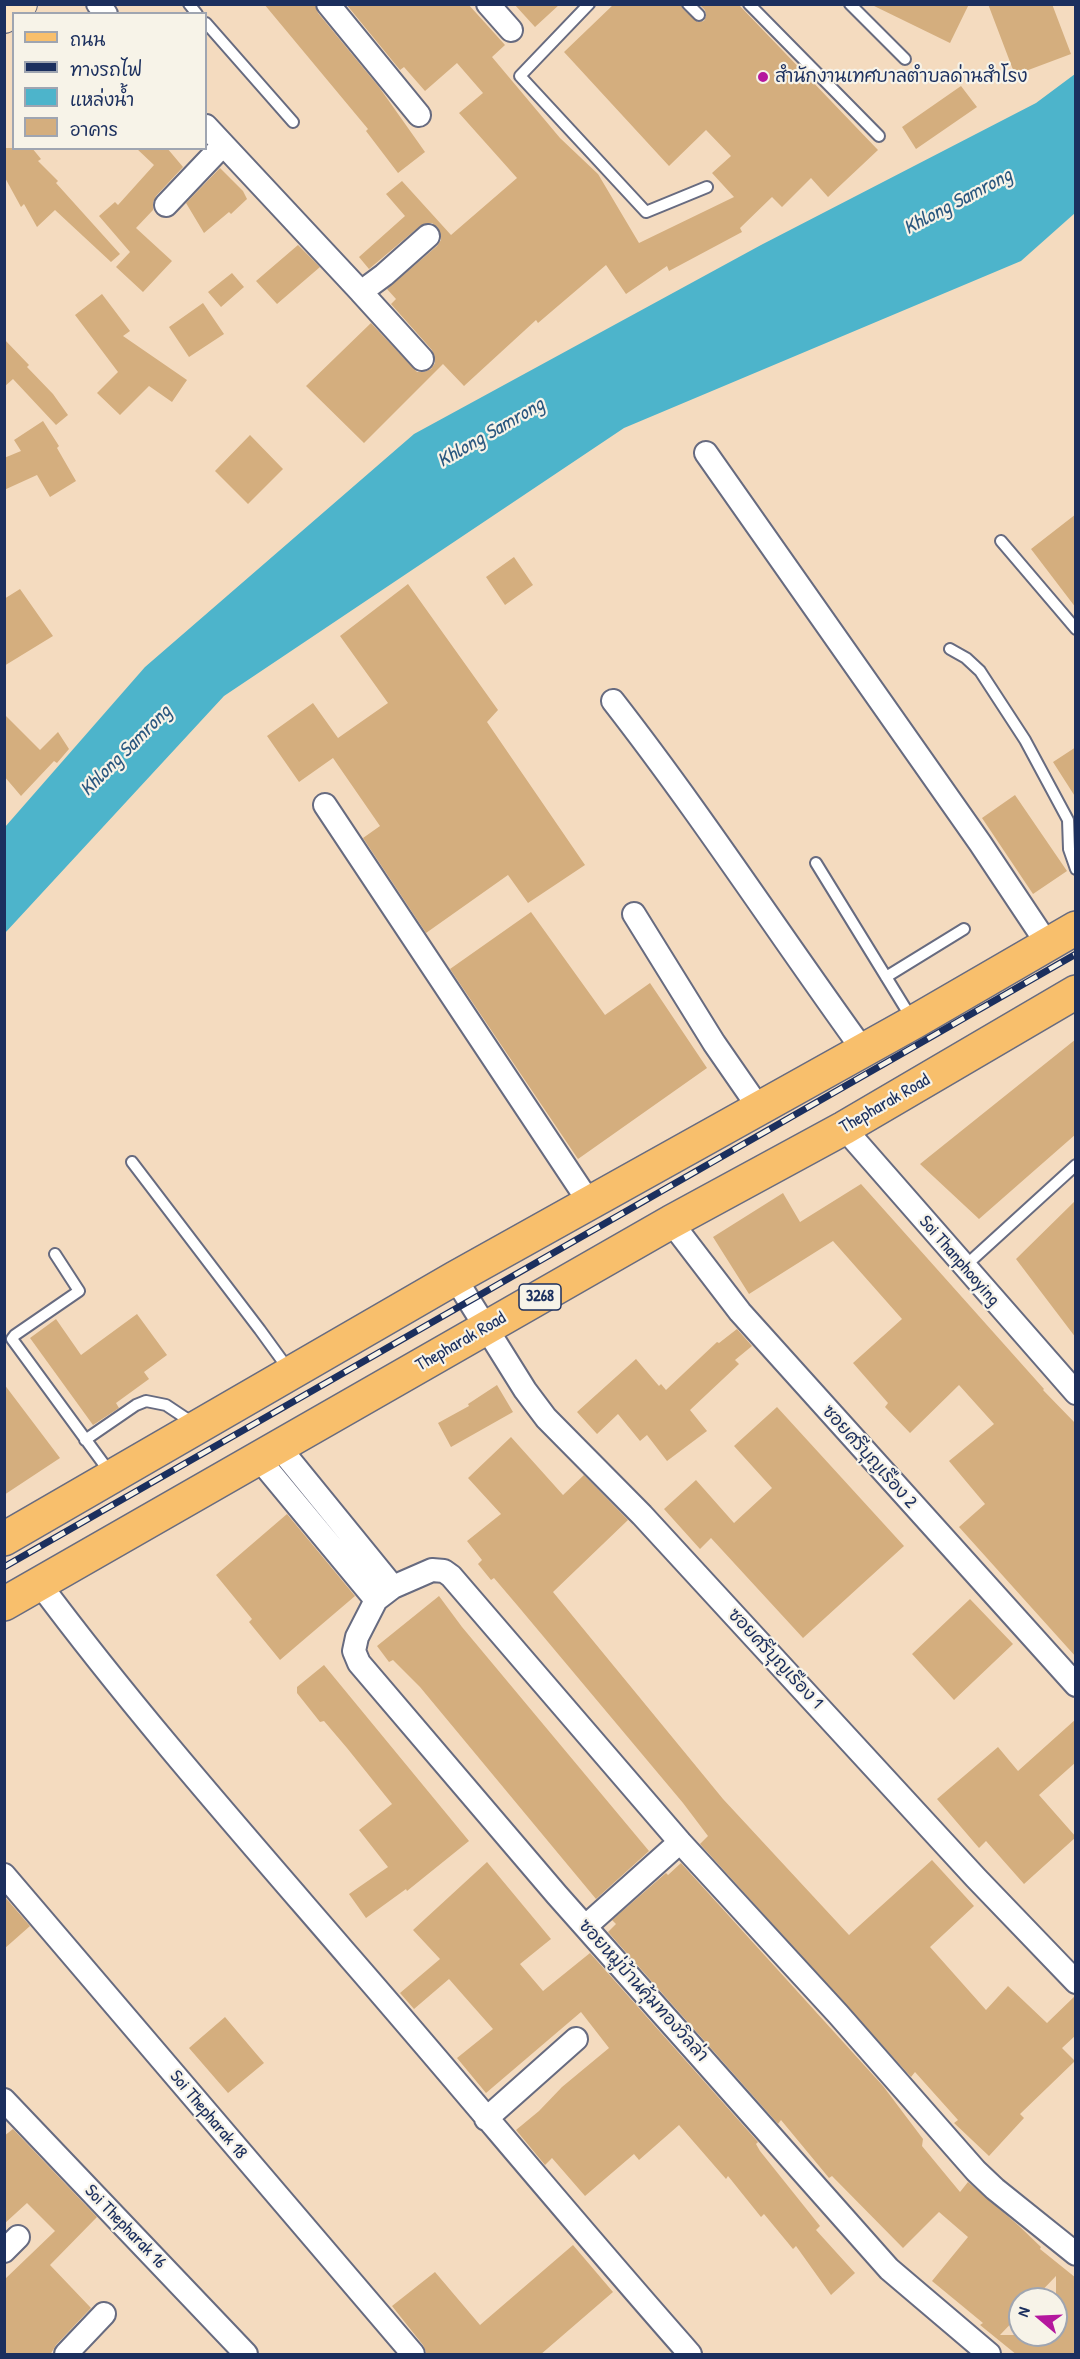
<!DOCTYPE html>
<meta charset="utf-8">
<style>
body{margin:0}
#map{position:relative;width:1080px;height:2359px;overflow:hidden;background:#f4dbbf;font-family:"Patrick Hand","Playpen Sans Thai",sans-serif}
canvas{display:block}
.frame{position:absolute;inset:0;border:6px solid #1b2f5e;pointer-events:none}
.legend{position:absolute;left:12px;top:12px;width:195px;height:138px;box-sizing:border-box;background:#f7f3e8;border:2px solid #9fa5b1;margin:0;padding:8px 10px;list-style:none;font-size:18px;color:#1b2f5e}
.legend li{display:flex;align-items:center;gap:12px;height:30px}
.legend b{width:30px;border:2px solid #9fa5b1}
.north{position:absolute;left:1008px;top:2287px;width:60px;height:60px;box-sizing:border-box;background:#f7f3e8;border:2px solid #9fa5b1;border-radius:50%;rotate:289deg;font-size:16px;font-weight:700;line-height:24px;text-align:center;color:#1b2f5e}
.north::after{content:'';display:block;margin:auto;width:21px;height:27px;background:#b5179e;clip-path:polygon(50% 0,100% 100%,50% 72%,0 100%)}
</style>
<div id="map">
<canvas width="1080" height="2359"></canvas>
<div class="frame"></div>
<ul class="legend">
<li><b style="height:8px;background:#f8bf6c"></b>ถนน</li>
<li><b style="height:8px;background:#1b2f5e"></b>ทางรถไฟ</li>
<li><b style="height:16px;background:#4db4cb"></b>แหล่งน้ำ</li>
<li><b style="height:16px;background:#d4ae7e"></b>อาคาร</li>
</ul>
<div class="north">N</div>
</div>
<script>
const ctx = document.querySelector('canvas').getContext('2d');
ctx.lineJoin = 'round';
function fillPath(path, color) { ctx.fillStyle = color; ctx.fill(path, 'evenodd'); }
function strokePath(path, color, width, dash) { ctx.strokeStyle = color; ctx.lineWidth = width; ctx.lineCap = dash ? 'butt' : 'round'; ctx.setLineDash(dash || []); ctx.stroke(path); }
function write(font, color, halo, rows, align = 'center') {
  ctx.font = font + ' "Patrick Hand","Playpen Sans Thai",sans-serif'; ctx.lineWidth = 4.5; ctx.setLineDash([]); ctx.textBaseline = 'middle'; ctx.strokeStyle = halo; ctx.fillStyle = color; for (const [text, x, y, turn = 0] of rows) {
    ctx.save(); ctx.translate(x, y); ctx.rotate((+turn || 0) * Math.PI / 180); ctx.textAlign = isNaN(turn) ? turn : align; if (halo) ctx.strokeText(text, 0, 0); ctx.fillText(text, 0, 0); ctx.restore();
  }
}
fillPath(new Path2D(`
 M1075,74V213L1021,261L624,428L224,696L5,933V827L145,667L414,434L761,245L1036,103Z`), '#4db4cb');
fillPath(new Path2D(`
 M264,4H315L318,13L379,87L425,152L398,173L366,131L368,129Z
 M346,4H468L505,45L492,57L560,138L598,174L639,243L734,197L712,173L731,156L706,130L669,166L564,52L614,4H681L683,9L698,22L704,21L706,16L705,10L699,4H738L878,150L828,197L811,178L782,207L772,197L740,228L742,232L669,271L667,266L626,294L606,265L538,323L536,320L464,386L443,364L364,443L306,386L371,323L417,372H424L431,369L435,363L432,350L391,304L396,299L387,289L437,246L441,240L438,228L432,223L420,226L369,269L359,257L405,216L386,194L402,181L451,235L517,178L459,113L483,93L457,63L425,91L404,67L400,70Z
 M514,4H560L535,27Z
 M870,4H969L950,43Z
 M988,4H1052L1071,54L1015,75Z
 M961,86L977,107L916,149L902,127Z
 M4,148H32L41,159L38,161L58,181L56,183L120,254L111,262L55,210L37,227L24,204L21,207L4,176Z
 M136,148H167L183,167L156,196L153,202V210L136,228L172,261L143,292L116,267L130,252L99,216L115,202L118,205L154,165Z
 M220,168L243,191L247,199L231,214L229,212L204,233L186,203Z
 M298,245L320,267L277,304L256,281Z
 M232,273L244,287L221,307L208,292Z
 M102,294L130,331L123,336L187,380L172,402L149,386L120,415L97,393L118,372L75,315Z
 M203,303L224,334L189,357L169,327Z
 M4,339L29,365L27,367L53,394L68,415L56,425L13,379L4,387Z
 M43,421L59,446L57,448L76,481L50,497L37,475L4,490V458L21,451L14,440Z
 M250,435L283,469L248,504L215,471Z
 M1076,514V608L1031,549Z
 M514,557L533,585L505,605L486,577Z
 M408,584L498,710L487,722L585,865L528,903L508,875L426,933L363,838L380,826L333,758L299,782L267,736L313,703L338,738L388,703L340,636Z
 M20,589L53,636L4,666V599Z
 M4,714L40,750L58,732L69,749L57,763L54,761L21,796L4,776Z
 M1076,747V798L1053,762Z
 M1015,795L1067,871L1033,894L982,818Z
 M531,912L605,1015L650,983L707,1068L578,1159L450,969Z
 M1076,1039V1134L979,1219L920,1164Z
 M861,1184L1044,1389L1043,1390L1076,1424V1657L959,1527L985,1504L949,1461L994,1424L959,1385L910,1433L885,1407L888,1403L853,1363L902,1319L833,1241L749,1294L713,1237L783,1193L800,1222Z
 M1076,1200V1338L1016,1259Z
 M137,1314L167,1355L144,1372L149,1379L116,1403L119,1408L93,1425L30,1338L56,1319L81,1355Z
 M737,1329L752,1346L735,1360L739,1364L690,1410L707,1431L667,1461L647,1435L640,1441L618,1414L597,1434L577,1412L636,1359L659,1386L661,1384L666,1390L717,1342L719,1343Z
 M4,1384L60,1458L4,1495Z
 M497,1385L513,1412L451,1447L438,1423L469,1406L468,1404Z
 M777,1407L904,1546L803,1638L711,1538L700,1549L664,1509L696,1480L734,1523L772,1488L734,1446Z
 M511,1437L563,1495L584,1475L628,1520L553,1592L723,1799L849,1935L932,1860L974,1906L930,1947L986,2010L1008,1986L1047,2023L1076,1995V2035L1062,2048L1075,2061L1020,2114L1024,2118L989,2156L954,2123L958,2120L915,2072L911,2077L700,1844L708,1836L683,1803L517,1605L494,1578L491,1580L478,1564L482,1560L467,1541L501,1514L468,1478Z
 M287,1514L355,1596L280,1660L249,1622L252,1619L216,1575Z
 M439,1596L462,1627L649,1851L596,1899L420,1687L393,1660L389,1662L377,1646Z
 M970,1599L1013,1644L954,1700L912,1654Z
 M324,1665L469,1841L407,1891L406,1889L366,1918L349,1894L388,1867L359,1830L392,1804L347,1748L324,1721L320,1722L297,1693V1687Z
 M1076,1719V1762L1039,1795L1076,1837L1024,1884L986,1841L979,1848L937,1799L998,1747L1018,1771Z
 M487,1862L551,1939L520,1964L543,1991L590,1953L758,2142L756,2144L760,2151L820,2226L816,2230L855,2273L831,2295L796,2246L793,2249L764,2214L761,2217L728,2176L726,2179L679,2125L639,2160L634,2154L585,2196L552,2158L545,2165L516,2130L539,2111L562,2087L609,2048L581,2012L486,2093L457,2058L493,2029L449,1979L414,2009L400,1993L440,1959L413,1930Z
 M681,1863L883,2086L923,2139L922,2146L960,2192L968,2182L1018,2225L1041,2247L1040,2249L1076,2278V2355H1017L980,2325L983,2323L932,2281L968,2237L939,2212L903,2248L832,2176L829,2178L781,2120L778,2124L608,1932L616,1924L612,1920L666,1873L668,1875ZM1056,2276V2335H1000L1020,2314V2299H1034Z
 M4,1896L30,1926L4,1949Z
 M225,2017L264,2063L228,2093L189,2048Z
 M13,2129L97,2217L50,2265L91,2308L56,2345L50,2355H4V2280L55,2231L27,2203L4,2224V2136Z
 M573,2245L613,2292L540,2355H427L423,2345L392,2306L435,2272L480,2325Z`), '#d4ae7e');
const lane = new Path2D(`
 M189,4L197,14
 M589,4L520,76L646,212L707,187
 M688,4L699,15
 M749,4L879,136
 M850,4L905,59
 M206,23L293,122
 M1001,541L1076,629
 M950,649L966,658L980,671L1025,740L1068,820L1069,849L1076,869
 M816,863L912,1019
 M886,977L964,929
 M132,1162L260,1330L289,1370
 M55,1254L79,1291L15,1335L12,1339L111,1474
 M964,1267L1076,1165
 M85,1440L136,1405L146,1401L166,1405L193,1423`);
const street = new Path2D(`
 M98,4L106,14
 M328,4L419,115
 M488,4L511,30
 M206,126L361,292L384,275L428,236
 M166,205L223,145
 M361,292L422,359
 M706,453L980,843L1048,945
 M613,701C701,814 779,934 863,1050
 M325,805L589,1202
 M634,914L714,1043L759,1108
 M844,1128L1076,1393
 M671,1222L740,1312L1076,1685
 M455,1278L525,1390L546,1418L642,1515L976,1878L1076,1982
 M279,1447L393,1587
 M259,1459L376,1600
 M39,1583C136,1713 244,1835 350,1958C464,2089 575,2224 690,2354
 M4,1875L413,2354
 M586,1926L680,1842
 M4,2100L246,2354
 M486,2119L576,2039
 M4,2251L18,2237
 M66,2354L104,2314
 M989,2354L889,2269L557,1895L359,1663L354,1651L357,1637L376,1600L393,1587L432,1570L444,1571L451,1576L680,1842L838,2014L976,2171L995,2189L1076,2254`);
const secondary = new Path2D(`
 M4,17L21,4`);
const primary = new Path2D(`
 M4,1539L455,1278L914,1022L1076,928
 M4,1604L671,1222L844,1128L1076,992`);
strokePath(lane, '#676b80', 14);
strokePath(street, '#676b80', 26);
strokePath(secondary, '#676b80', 34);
strokePath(primary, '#676b80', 36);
strokePath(lane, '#fff', 10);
strokePath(street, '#fff', 22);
strokePath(secondary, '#fce5c4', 32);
strokePath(primary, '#f8bf6c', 33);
const rail = new Path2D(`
 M4,1567L1076,954`);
strokePath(rail, '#1b2f5e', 7);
strokePath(rail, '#f7f3e8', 4.5, [14]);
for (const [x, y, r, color] of [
 [763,77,6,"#b5179e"]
]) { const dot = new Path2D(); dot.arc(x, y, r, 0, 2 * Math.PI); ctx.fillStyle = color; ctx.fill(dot); strokePath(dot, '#f7f3e8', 2); }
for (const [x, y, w] of [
 [540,1297,42]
]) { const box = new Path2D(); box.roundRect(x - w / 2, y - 13, w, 26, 4.5); ctx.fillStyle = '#f7f3e8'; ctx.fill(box); strokePath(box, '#1b2f5e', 1.5); }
write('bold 16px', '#1b2f5e', null, [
 ["3268",540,1297]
]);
write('18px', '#1b2f5e', '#f7f3e8', [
 ["สำนักงานเทศบาลตำบลด่านสำโรง",775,77]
], 'left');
write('18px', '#1b2f5e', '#f7f3e8', [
 ["Thepharak Road",885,1104,-30],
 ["Soi Thanphooying",959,1261,49],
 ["Thepharak Road",461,1342,-30],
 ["ซอยศรีบุญเรือง 2",869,1457,48],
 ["ซอยศรีบุญเรือง 1",775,1659,47],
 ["ซอยหมู่บ้านคุ้มทองวิลล่า",643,1991,48],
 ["Soi Thepharak 18",208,2115,50],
 ["Soi Thepharak 16",125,2227,46]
]);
write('italic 20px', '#2a577f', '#f7f3e8', [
 ["Khlong Samrong",958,202,-28],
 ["Khlong Samrong",491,433,-30],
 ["Khlong Samrong",126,751,-45]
]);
</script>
